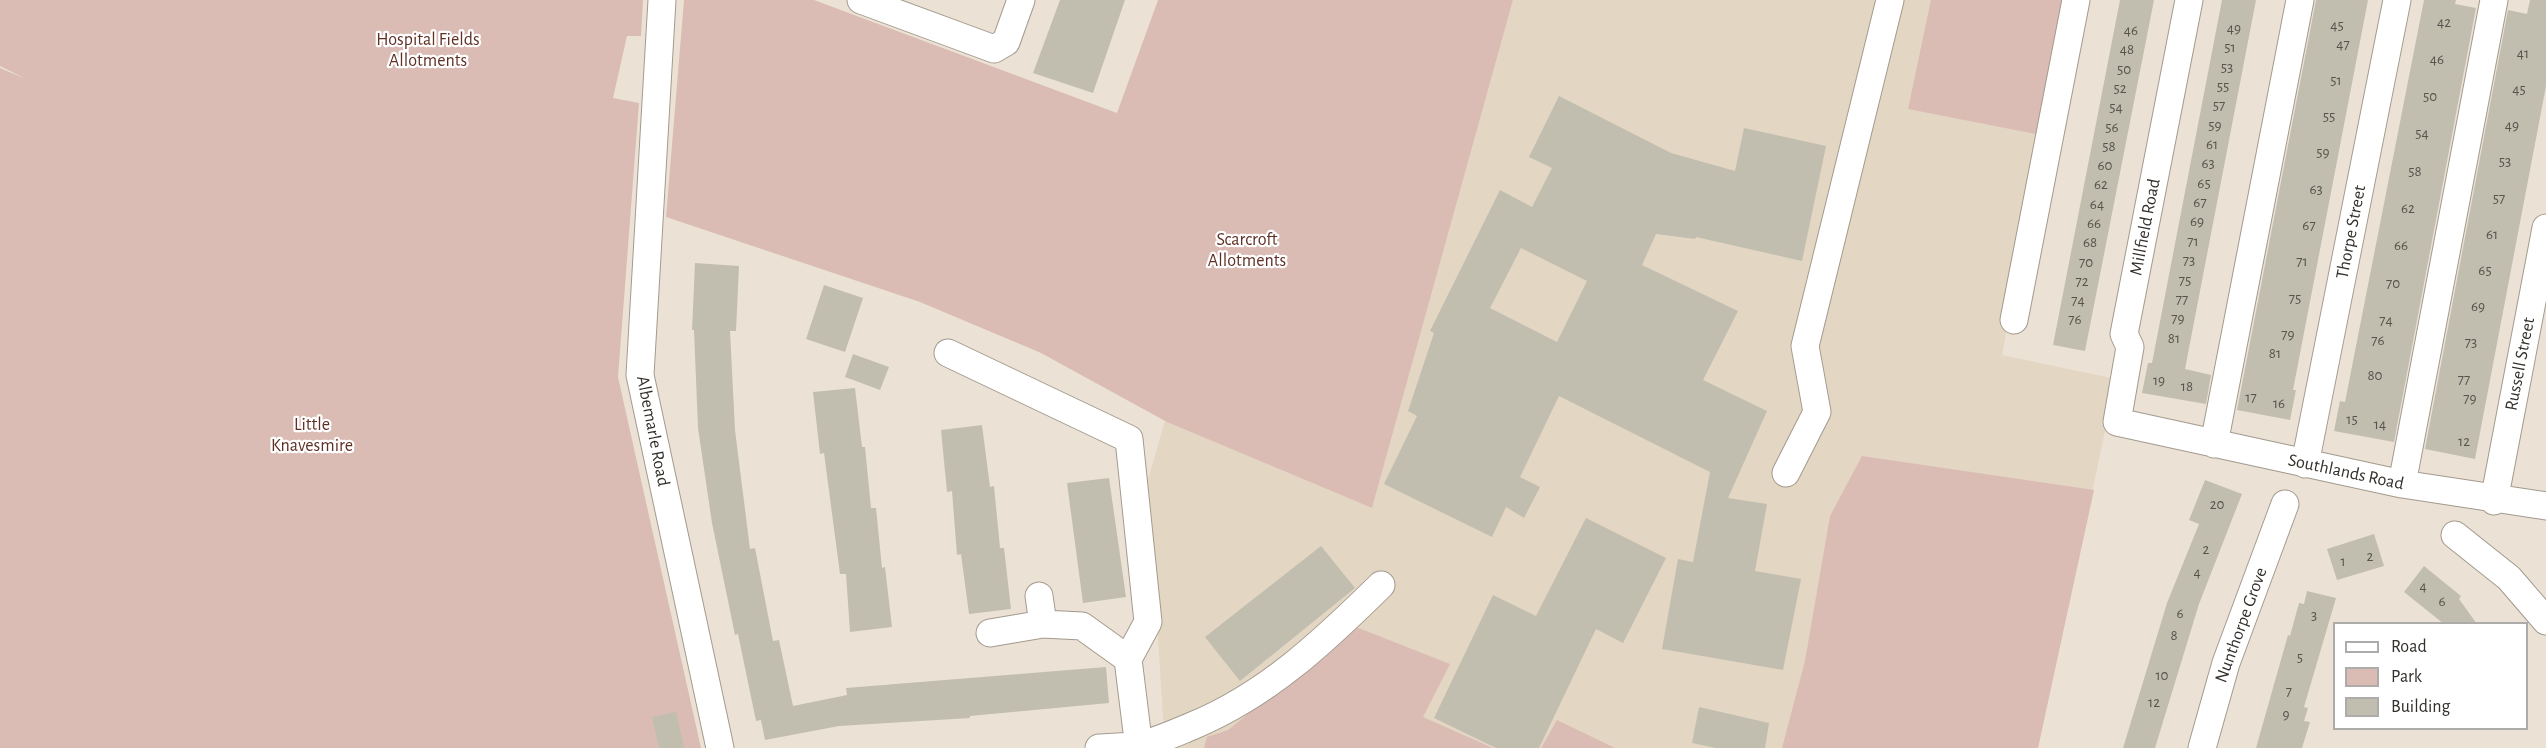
<!DOCTYPE html>
<style>
body{margin:0}
#map{position:relative;width:2546px;height:748px;overflow:hidden;background:#ebe2d5;font-family:"Alegreya Sans",sans-serif}
canvas{display:block}
.legend{position:absolute;left:2333px;top:622px;width:195px;height:108px;box-sizing:border-box;background:#fff;border:2px solid #adacaa;margin:0;padding:8px 10px;list-style:none;font-size:18px;color:#33302b}
.legend li{display:flex;align-items:center;gap:12px;height:30px}
.legend b{width:30px;border:2px solid #adacaa}
</style>
<div id="map">
<canvas width="2546" height="748"></canvas>
<ul class="legend">
<li><b style="height:8px;background:#fff"></b>Road</li>
<li><b style="height:16px;background:#dabcb5"></b>Park</li>
<li><b style="height:16px;background:#c1beb0"></b>Building</li>
</ul>
</div>
<script>
const ctx = document.querySelector('canvas').getContext('2d');
ctx.lineJoin = 'round';
function fillPath(path, color) { ctx.fillStyle = color; ctx.fill(path, 'evenodd'); }
function strokePath(path, color, width, dash) { ctx.strokeStyle = color; ctx.lineWidth = width; ctx.lineCap = dash ? 'butt' : 'round'; ctx.setLineDash(dash || []); ctx.stroke(path); }
function write(font, color, halo, rows, align = 'center') {
  ctx.font = font + ' "Alegreya Sans",sans-serif'; ctx.lineWidth = 4.5; ctx.setLineDash([]); ctx.textBaseline = 'middle'; ctx.strokeStyle = halo; ctx.fillStyle = color; for (const [text, x, y, turn = 0] of rows) {
    ctx.save(); ctx.translate(x, y); ctx.rotate((+turn || 0) * Math.PI / 180); ctx.textAlign = isNaN(turn) ? turn : align; if (halo) ctx.strokeText(text, 0, 0); ctx.fillText(text, 0, 0); ctx.restore();
  }
}
fillPath(new Path2D(`
 M1513,0H2069L2002,355L2116,379L2038,748H1165L1148,480L1165,421L1372,508Z`), '#e3d6c3');
fillPath(new Path2D(`
 M0,0H643L641,36H627L613,98L639,103L618,377L701,748H0V68L26,79L0,66Z
 M684,0H814L1117,113L1158,0H1513L1372,508L1167,422L1041,353L920,302L666,217Z
 M1931,0H2068L2041,135L1908,109Z
 M1862,456L2094,490L2038,748H1782L1805,661L1830,516Z
 M1356,627L1450,664L1423,717L1493,748H1204L1207,737L1228,730Z
 M1557,720L1615,748H1541Z`), '#dabcb5');
fillPath(new Path2D(`
 M1060,0H1125L1093,93L1033,73Z
 M2120,0H2154L2085,351L2053,345Z
 M2222,0H2256L2185,369L2211,375L2206,404L2142,393L2148,363H2152Z
 M2316,0H2368L2293,390H2296L2290,420L2237,410Z
 M2424,0H2456L2455,4L2476,8L2394,442L2334,431L2340,401L2345,402Z
 M2530,0H2546V86L2475,459L2425,449L2507,15L2508,10L2527,14Z
 M1559,96L1671,153L1735,171L1744,128L1826,146L1802,261L1696,237L1695,239L1656,234L1642,265L1738,311L1703,380L1767,411L1728,498L1767,504L1755,571L1801,579L1783,670L1662,649L1678,559L1693,562L1710,472L1559,396L1520,477L1540,487L1524,518L1506,507L1492,537L1384,484L1417,416L1408,411L1434,333L1430,331L1500,190L1532,207L1552,168L1529,157ZM1521,248L1587,281L1557,342L1490,308Z
 M695,263L739,266L736,331H730L735,430L750,549L755,548L773,641L779,640L793,706L847,695L846,688L1106,667L1109,703L970,716V718L839,726L765,740L761,720L756,721L738,634L735,635L712,523L698,428L694,330H692Z
 M824,285L863,298L845,352L806,339Z
 M853,354L889,367L880,390L845,377Z
 M855,388L862,447H865L871,508H876L882,568L885,567L892,627L850,632L846,574H840L824,453L820,454L813,392Z
 M982,425L990,487L994,486L1000,548H1004L1011,609L969,614L961,554L957,555L952,491L947,492L941,430Z
 M1109,478L1126,597L1083,603L1067,483Z
 M2205,480L2242,494L2199,604L2155,748H2123L2167,603L2199,524L2189,520Z
 M1586,518L1666,558L1623,643L1596,629L1539,748H1496L1434,718L1493,595L1536,616Z
 M2374,534L2384,566L2337,580L2327,549Z
 M1321,546L1355,588L1240,681L1205,637Z
 M2424,566L2461,596L2459,599L2477,624H2444L2404,592Z
 M2307,591L2336,598L2304,707L2308,708L2304,721L2310,722L2302,748H2256L2288,635L2290,636L2299,603L2304,604Z
 M1699,707L1769,723L1765,748H1716L1692,743Z
 M676,712L684,748H659L652,717Z`), '#c1beb0');
const minor = new Path2D(`
 M662,0L640,375L720,748
 M861,0L994,49L1006,42L1021,0
 M2189,0L2124,334L2130,347L2117,422L2402,484L2546,506
 M2014,320L2076,0
 M948,353L1129,439L1148,622L1128,659
 M2214,444L2300,0
 M2305,464L2397,0
 M1786,473L1817,412L1805,346L1890,0
 M2402,484L2494,0
 M2494,501L2546,228
 M2455,535L2509,578L2546,621
 M1039,596L1043,624
 M990,633L1043,624L1082,626L1128,659L1139,748
 M1099,748C1112,747 1127,747 1140,745C1158,741 1175,733 1192,726C1267,695 1323,642 1381,585
 M2202,748L2226,663L2285,504`);
strokePath(minor, '#a39a8e', 29);
strokePath(minor, '#fff', 27);
write('15px', '#56544c', null, [
 ["42",2444,22],
 ["45",2337,25],
 ["49",2234,28],
 ["46",2131,30],
 ["47",2343,44],
 ["51",2230,47],
 ["48",2127,49],
 ["41",2523,53],
 ["46",2437,59],
 ["53",2227,67],
 ["50",2124,69],
 ["51",2336,80],
 ["55",2223,86],
 ["52",2120,88],
 ["45",2519,89],
 ["50",2430,96],
 ["57",2219,105],
 ["54",2116,107],
 ["55",2329,116],
 ["59",2215,125],
 ["49",2512,125],
 ["56",2112,127],
 ["54",2422,133],
 ["61",2212,144],
 ["58",2109,146],
 ["59",2323,152],
 ["53",2505,161],
 ["63",2208,163],
 ["60",2105,165],
 ["58",2415,171],
 ["65",2204,183],
 ["62",2101,184],
 ["63",2316,189],
 ["57",2499,198],
 ["67",2200,202],
 ["64",2097,204],
 ["62",2408,208],
 ["69",2197,221],
 ["66",2094,223],
 ["67",2309,225],
 ["61",2492,234],
 ["71",2193,241],
 ["68",2090,242],
 ["66",2401,245],
 ["73",2189,260],
 ["71",2302,261],
 ["70",2086,262],
 ["65",2485,270],
 ["75",2185,280],
 ["72",2082,281],
 ["70",2393,283],
 ["75",2295,298],
 ["77",2182,299],
 ["74",2078,300],
 ["69",2478,306],
 ["79",2178,318],
 ["76",2075,319],
 ["74",2386,320],
 ["79",2288,334],
 ["81",2174,338],
 ["76",2378,340],
 ["73",2471,342],
 ["81",2275,353],
 ["80",2375,375],
 ["77",2464,379],
 ["19",2159,380],
 ["18",2187,386],
 ["17",2251,397],
 ["79",2470,398],
 ["16",2279,403],
 ["15",2352,419],
 ["14",2380,424],
 ["12",2464,441],
 ["20",2217,504],
 ["2",2206,549],
 ["2",2370,556],
 ["1",2343,561],
 ["4",2197,572],
 ["4",2423,586],
 ["6",2442,601],
 ["6",2180,613],
 ["3",2314,615],
 ["8",2174,635],
 ["5",2300,657],
 ["10",2162,675],
 ["7",2289,691],
 ["12",2154,702],
 ["9",2286,714]
]);
write('18px', '#603025', '#fff', [
 ["Hospital Fields",428,40],
 ["Allotments",428,61],
 ["Scarcroft",1247,240],
 ["Allotments",1247,261],
 ["Little",312,425],
 ["Knavesmire",312,446]
]);
write('18px', '#33302b', '#fff', [
 ["Millfield Road",2145,227,-79],
 ["Thorpe Street",2351,232,-79],
 ["Russell Street",2520,364,-79],
 ["Albemarle Road",653,431,79],
 ["Southlands Road",2346,472,12],
 ["Nunthorpe Grove",2241,625,-70]
]);
</script>
